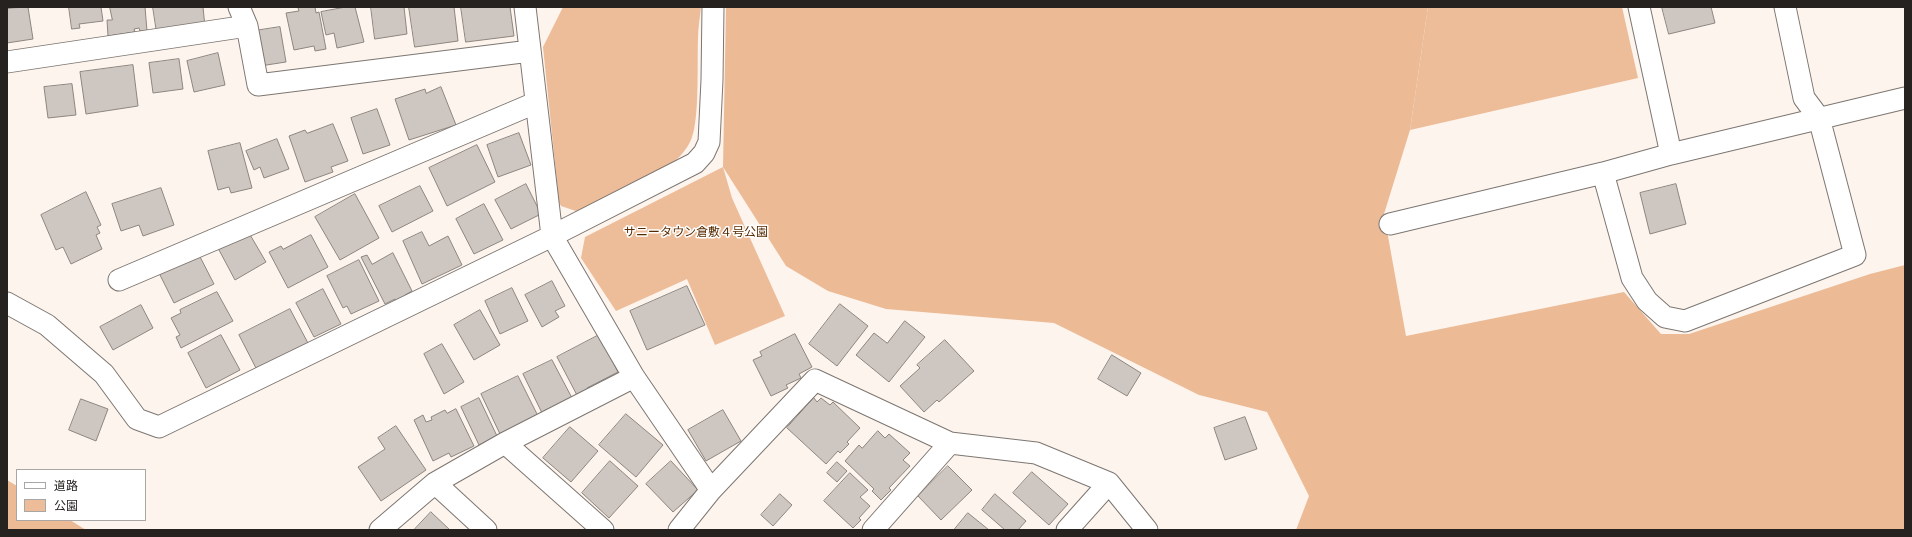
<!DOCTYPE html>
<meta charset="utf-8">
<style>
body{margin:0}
#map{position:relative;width:1912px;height:537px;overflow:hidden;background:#fdf4ee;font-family:"Archivo Narrow","Noto Sans JP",sans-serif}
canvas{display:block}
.frame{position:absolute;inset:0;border:8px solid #252220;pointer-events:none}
.legend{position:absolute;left:16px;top:469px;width:130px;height:52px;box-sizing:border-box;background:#fff;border:1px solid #a8a7a6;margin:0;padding:5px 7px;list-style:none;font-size:12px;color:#252220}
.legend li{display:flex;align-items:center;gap:8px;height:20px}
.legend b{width:20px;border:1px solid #a8a7a6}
</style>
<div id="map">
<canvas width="1912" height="537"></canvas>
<div class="frame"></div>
<ul class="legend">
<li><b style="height:5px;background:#fff"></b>道路</li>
<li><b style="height:11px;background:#edbc98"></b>公園</li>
</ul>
</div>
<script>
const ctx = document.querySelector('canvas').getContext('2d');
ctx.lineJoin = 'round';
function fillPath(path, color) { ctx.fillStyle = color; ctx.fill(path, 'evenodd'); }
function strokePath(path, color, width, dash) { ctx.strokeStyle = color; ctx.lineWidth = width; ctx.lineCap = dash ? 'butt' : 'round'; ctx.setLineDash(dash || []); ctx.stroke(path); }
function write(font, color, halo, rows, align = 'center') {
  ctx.font = font + ' "Archivo Narrow","Noto Sans JP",sans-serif'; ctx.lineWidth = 3; ctx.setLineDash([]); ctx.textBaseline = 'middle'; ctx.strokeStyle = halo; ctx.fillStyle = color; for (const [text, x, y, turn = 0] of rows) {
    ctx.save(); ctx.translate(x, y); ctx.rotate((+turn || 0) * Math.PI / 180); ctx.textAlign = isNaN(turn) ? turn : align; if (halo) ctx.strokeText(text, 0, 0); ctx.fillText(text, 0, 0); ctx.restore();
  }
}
fillPath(new Path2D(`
 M563,7H701C700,17 698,28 698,38C697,61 700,125 690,142C685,152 676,161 668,167L580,210L576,211L561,206L559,202L543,47Z
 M1428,7H1622L1638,78L1410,130Z
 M723,167L732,198L785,316L715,345L687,279L616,311L581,258L585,237Z`), '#edbc98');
fillPath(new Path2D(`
 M726,7H1428L1410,130L1384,214L1406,336L1624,292L1661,334H1689L1870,274L1905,265V530H1296L1309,496L1267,412L1199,395L1054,323L886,309L828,291L786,266L723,167Z
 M7,480L17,486V520H70L86,530H7Z`), '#ecbb96');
const building = new Path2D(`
 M28,7L33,39L7,43V9Z
 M69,7H101L103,21L79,24L80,28L72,29Z
 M110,7H145L147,31H140L139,28L134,29L135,32L108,36L107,20H112Z
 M153,7H203L205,27L157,33Z
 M306,7H315L316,13L319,12L326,49L315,51L314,46L294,50L286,13L299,11L298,8Z
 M346,7H355L364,42L337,48L334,33L326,35L321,12Z
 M371,7H404L407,34L375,39Z
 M409,7H454L458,41L415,47Z
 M461,7H510L514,36L466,42Z
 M1662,7H1711L1715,23L1669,34Z
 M280,27L286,62L260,66L254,31Z
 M218,53L225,85L194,92L187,61Z
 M179,59L183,89L153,93L149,63Z
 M133,65L138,106L86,114L80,72Z
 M72,84L76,115L48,118L44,87Z
 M441,87L456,125L409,140L395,99L425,89L426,93Z
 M377,109L390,145L363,154L351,118Z
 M333,124L348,161L331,167L333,172L305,182L289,136L305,130L307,133Z
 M519,133L531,165L498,177L487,145Z
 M277,139L289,169L264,178L260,167L254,170L246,151Z
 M240,143L252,188L231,193L229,187L218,190L208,151Z
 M477,145L495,182L447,206L429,168Z
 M526,184L541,214L511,229L495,200Z
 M1676,184L1686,224L1650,234L1640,193Z
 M420,186L433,211L392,232L379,206Z
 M161,188L174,225L143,236L139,225L121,231L112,204Z
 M86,192L101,225L97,227L100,233L96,235L102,249L71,264L63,247L56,250L41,215Z
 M355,194L379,238L340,260L315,217Z
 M484,204L503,240L474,254L456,219Z
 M422,232L429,246L448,236L462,265L422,284L403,241Z
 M249,233L266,262L235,280L219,250Z
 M311,235L328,267L288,288L269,252L281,246L283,249Z
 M197,251L214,284L174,303L158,271Z
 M393,253L412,291L405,295L407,300L398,304L395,299L385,304L361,257L367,255L372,264Z
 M359,260L379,301L351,314L347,306L343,308L327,276Z
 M552,281L565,306L555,311L559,317L542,327L525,295Z
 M687,286L705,325L647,350L630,311Z
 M512,288L528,321L500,334L485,301Z
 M323,289L341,324L314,337L296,303Z
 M217,292L233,321L181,348L176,337L180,335L171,318L181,313L180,310Z
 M840,304L868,326L837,366L809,344Z
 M141,305L153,328L113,350L100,327Z
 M290,309L309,345L258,372L239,335Z
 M480,310L500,345L474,360L454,325Z
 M905,321L925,337L889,382L856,355L874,333L887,343Z
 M795,334L812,367L799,374L801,378L786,385L788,388L771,396L753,360L762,356L760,352Z
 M221,335L240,370L206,388L188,353Z
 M599,335L618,372L587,388L590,394L579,399L557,357Z
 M945,340L974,371L939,402L937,400L924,412L900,386L920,368L917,365Z
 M442,344L464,382L444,394L424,354Z
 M1112,355L1141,373L1127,396L1098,379Z
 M552,360L572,398L542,413L523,374Z
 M518,376L538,416L500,434L481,394Z
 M479,398L497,436L479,445L461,407Z
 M814,398L817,402L821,398L830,405L833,402L860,428L847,442L849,444L840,453L838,451L826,464L787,428Z
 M81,399L108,409L96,441L69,430Z
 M456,409L474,446L451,457L449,453L433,461L414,420L423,415L426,422L432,420L431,417L445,410L447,413Z
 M723,410L741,441L706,461L688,430Z
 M626,414L663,445L636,477L599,445Z
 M1245,417L1257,449L1225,460L1214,428Z
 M396,426L426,470L381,501L358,467L385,449L378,438Z
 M570,427L598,451L571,482L543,458Z
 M878,431L885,438L889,434L910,453L903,460L910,466L889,488L891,490L881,500L872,491L874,489L845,461L859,445L862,448Z
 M610,461L638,486L609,518L582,493Z
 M671,461L698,490L673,512L646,484Z
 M837,462L847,471L837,482L827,473Z
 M948,466L972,490L941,520L918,496Z
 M1032,472L1068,504L1049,525L1013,493Z
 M850,473L868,490L860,497L870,506L859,518L861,520L853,528L824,501Z
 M780,494L792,505L773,526L761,515Z
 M995,494L1026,521L1018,530H1005L982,510Z
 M431,512L450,530H414Z
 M968,513L989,530H954Z`);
fillPath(building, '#cec6c0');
strokePath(building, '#8d8680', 1);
const street = new Path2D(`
 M239,7L247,26L258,85L530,51
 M525,7L552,236L634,377L711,490
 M1639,7L1671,154
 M7,62L247,26
 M1603,173L1632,278L1647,301L1665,317L1685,321L1855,255L1819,118L1804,98L1785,7
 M1390,224L1603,173L1671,154L1905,98
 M119,280L535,103
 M7,303L47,325L104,374L137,419L159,427L552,236L695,163L704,153L709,142L712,80L713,7
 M505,443L603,530
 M435,483L486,530
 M380,530L435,483L505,443L634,377
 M679,530L711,490L815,380L950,443L1036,453L1109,483L1147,530
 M873,530L950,443
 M1067,530L1109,483`);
strokePath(street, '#7d7671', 23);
strokePath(street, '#fff', 21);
write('12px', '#572b00', '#fff', [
 ["サニータウン倉敷４号公園",696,233]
]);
</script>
